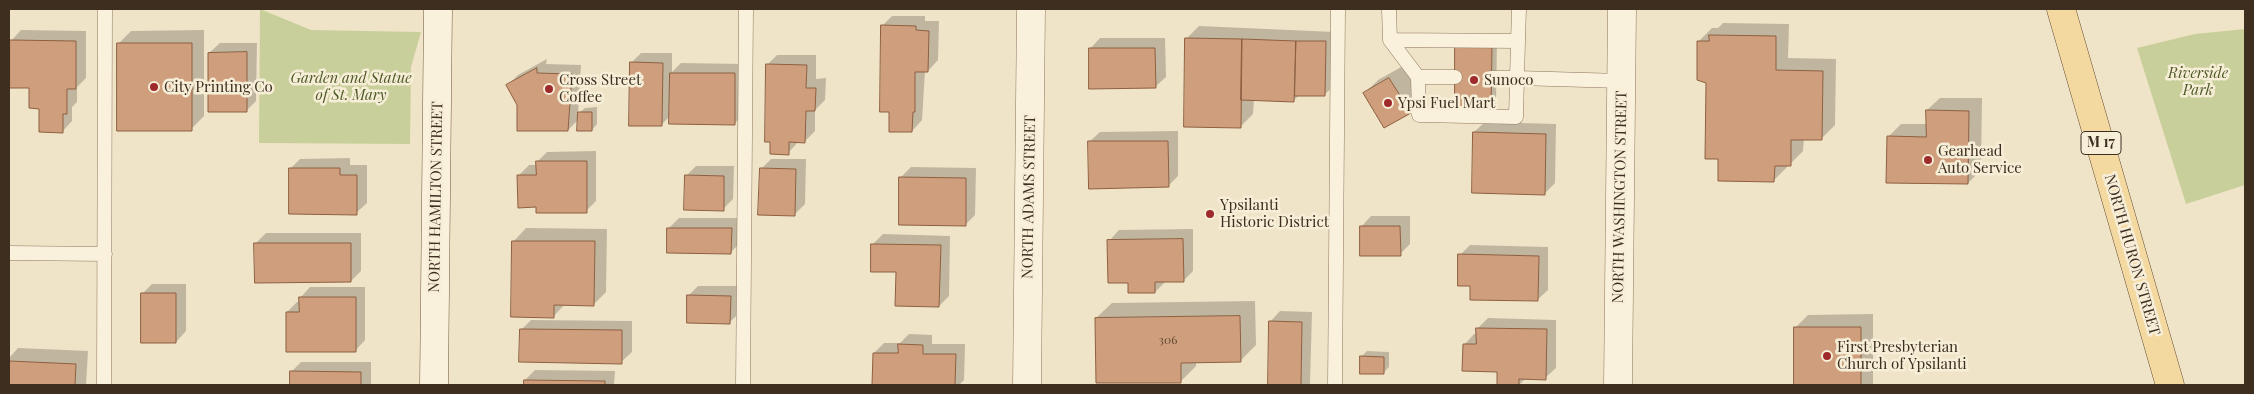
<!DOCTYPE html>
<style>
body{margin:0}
#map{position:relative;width:2254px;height:394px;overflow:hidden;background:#f0e4c8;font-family:"Playfair Display",serif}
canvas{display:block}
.frame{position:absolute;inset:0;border:10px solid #3d2e20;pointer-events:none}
</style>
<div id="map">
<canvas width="2254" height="394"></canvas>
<div class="frame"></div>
</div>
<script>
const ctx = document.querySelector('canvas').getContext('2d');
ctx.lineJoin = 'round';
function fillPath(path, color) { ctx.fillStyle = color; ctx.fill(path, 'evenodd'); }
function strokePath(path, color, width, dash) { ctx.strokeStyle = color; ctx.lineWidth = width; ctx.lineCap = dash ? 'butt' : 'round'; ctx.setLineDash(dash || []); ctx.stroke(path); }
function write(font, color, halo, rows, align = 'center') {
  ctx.font = font + ' "Playfair Display",serif'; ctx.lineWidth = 5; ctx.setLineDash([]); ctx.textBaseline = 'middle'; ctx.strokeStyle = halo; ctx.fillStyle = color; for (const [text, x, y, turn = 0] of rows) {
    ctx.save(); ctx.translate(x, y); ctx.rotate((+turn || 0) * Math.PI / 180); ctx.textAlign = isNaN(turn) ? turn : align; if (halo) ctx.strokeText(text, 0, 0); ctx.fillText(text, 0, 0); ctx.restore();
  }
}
fillPath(new Path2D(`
 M260,9L311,30L421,32L411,67L410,144L259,143Z
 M2245,29V185L2186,204L2137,48L2195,34Z`), '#c9cf9b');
fillPath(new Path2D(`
 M892,16H925V21H939L938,60L928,71H925L922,120L912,131L890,111L882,26Z
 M1723,23L1789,24L1788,58L1836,59L1835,125L1822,138H1804L1803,151L1790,164H1787V167L1774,180L1720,158L1699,41L1712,28H1718Z
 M1199,26L1335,32V85L1324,95L1300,94L1294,100L1254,99L1253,114L1240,127L1186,39Z
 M21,30L86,31V78L77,87V102L72,107V121L62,132L40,107L11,41Z
 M204,30V116L191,129L118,44L131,31Z
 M1100,38H1165L1166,77L1155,87L1090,49Z
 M1497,40L1496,105L1490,110L1457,45Z
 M220,43H257L256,101L246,111L209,53Z
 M641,53H672V72L681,63L745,64L744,114L734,124L670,116L661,125L631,63Z
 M777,55H816V79L826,78L825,100L815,110V131L805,141H799L788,153L767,65Z
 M547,59L546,64L581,65L578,114L585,108L597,107V124L592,130L579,119L568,130L519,105L508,85L518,75Z
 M1403,66L1423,100L1410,112L1365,93L1378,80Z
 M1940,98H1982L1981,170L1968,183L1888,137L1901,124H1927V110Z
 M1485,122L1556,124L1555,183L1545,193L1474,132Z
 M1178,131V176L1168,186L1089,142L1100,132Z
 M596,151V201L586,211L537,206L519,175L529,165H537V162L547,152Z
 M350,158V165H367V203L356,213L290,169L300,159Z
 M771,159H806L805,204L795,214L761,169Z
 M696,166H734L733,199L723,209L686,176Z
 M911,167L976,168L975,215L965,225L901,177Z
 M1371,216H1410V244L1400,254L1361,227Z
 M679,218H741V242L731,252L669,228Z
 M526,228L607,229L606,292L593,305L565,304L553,317L514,241Z
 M1193,229V271L1183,281H1166L1155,292L1129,282L1109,241L1119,230Z
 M266,233H361V271L351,281L256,243Z
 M883,234L950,236L949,296L939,306L897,271L873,244Z
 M1470,245L1548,247V290L1537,300L1472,285L1460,255Z
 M152,284H186V331L176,342L142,294Z
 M698,286H740V312L730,322L688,296Z
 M310,287H365V340L355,351L287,312L297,302H300V298Z
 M1255,301L1256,345L1240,361H1196V366L1181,381L1096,318L1112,303Z
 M1280,311L1312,312L1310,385H1269L1270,322Z
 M1873,314V385H1796L1795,328L1808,315Z
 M1488,318L1556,320V368L1545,378H1526L1519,385H1498V371L1464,345L1474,334H1477V329Z
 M531,320L632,321V352L621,362L521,330Z
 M909,334L932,335V344H965L964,380L959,385H873L874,353L884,343H900Z
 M18,348L88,351L86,385H9V358Z
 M1367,351L1389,352V367L1384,372L1361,357Z
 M301,362H371V385H291V372Z
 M535,370L615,371L614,385H525V380Z`), '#0003');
const building = new Path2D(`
 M881,25L916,26V30L929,31L928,72H915V112H913L912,132H889V112H880Z
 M1709,35L1776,36V70L1823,71L1822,140H1791V166H1775L1774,182L1718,181V159H1705L1706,83L1697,80V41H1709Z
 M1185,38L1242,39L1241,128L1184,127Z
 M1242,39L1296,41L1294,102L1241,100Z
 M10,40L76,41V89H67V114H63V133L39,132V109L29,108V88H10Z
 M1296,41H1326L1325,96H1295Z
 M117,43H192V131H117Z
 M1455,44L1492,45L1491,112L1455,111Z
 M1089,48H1155L1156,88L1089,89Z
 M247,52V112H208V53Z
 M630,62L663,63L662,126H629Z
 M766,64L807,65L806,88H816L815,111H806L805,143L789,142V155L770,154V142H765Z
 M537,68V73L572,74L568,131H517V105L506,85Z
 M670,73H735V125L669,124Z
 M1389,78L1411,113L1384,128L1363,93Z
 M1926,110L1969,111L1968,184L1886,183L1887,136L1926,137Z
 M578,112H592V131H577Z
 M1473,132L1546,134L1545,195L1472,193Z
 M1088,141H1168L1169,187L1089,189Z
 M536,161H587V213H536V207L518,208L517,175H536Z
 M289,168H340V175H357V215L289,214Z
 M760,168L796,169L795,216L758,215Z
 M685,175L724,176V211L684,210Z
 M899,177L966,178V226L899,225Z
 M1360,226H1400L1401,256H1360Z
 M667,228H732L731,254L667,253Z
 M1183,239L1184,282H1155V293H1128V283H1108L1107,240Z
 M512,241H595L594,306L554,305V318L511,317Z
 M254,243H351V282L255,283Z
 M871,244L941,245L939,307L895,306L896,272H871Z
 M1458,254L1539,256L1538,301L1470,300V286H1458Z
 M141,293H176V343H141Z
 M687,295L731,296L730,324L687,323Z
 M299,297H356V352H286V312H299Z
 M1240,316L1241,362L1181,363V383H1096L1095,318Z
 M1269,321L1302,322L1301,385H1268Z
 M1794,327H1861V385H1794Z
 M1476,328L1547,329L1546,380L1519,379V385H1497V372L1462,371L1463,344H1476Z
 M520,329L622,330V364L519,362Z
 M898,344L923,345V354H956L955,385H872L873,353H898Z
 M1360,356L1384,357V374H1360Z
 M9,361L76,364L75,385H9Z
 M290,371L361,372V385H290Z
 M524,380L605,381V385H524Z`);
fillPath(building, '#cf9f7d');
strokePath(building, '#8d5f41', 1);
const service = new Path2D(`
 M1389,9L1390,40L1518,41L1517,78L1621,81
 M1390,40L1418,77H1455
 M1518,41L1519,9
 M1418,77L1419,115L1516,117L1517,78H1491
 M9,253L105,254
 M104,385L105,9
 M743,385L746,9
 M1335,385L1338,9`);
const tertiary = new Path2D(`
 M1027,385L1031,9
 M1618,385L1622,9`);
const secondary = new Path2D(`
 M434,385L438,9`);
const primary = new Path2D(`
 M2061,9L2170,385`);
strokePath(service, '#8d765c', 15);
strokePath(tertiary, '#8d765c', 29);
strokePath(secondary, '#6f573f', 29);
strokePath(primary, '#5b4430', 29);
strokePath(service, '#faf1dc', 14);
strokePath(tertiary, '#faf1dc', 28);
strokePath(secondary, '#faf1dc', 28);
strokePath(primary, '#f3d9a0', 28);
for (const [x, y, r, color] of [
 [1474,80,5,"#9e2a2b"],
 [154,87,5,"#9e2a2b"],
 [549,89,5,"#9e2a2b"],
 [1388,103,5,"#9e2a2b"],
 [1928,160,5,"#9e2a2b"],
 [1210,214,5,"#9e2a2b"],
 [1827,356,5,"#9e2a2b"]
]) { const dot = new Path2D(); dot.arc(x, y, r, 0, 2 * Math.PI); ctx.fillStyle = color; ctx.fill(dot); strokePath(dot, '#f7eed8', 2); }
write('12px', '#624a37', null, [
 ["306",1168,340]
]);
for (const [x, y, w] of [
 [2101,143,40]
]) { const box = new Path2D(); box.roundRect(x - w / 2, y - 11.5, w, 23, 4); ctx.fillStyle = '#f7eed8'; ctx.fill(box); strokePath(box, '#3d2e20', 1); }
write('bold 14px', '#3d2e20', null, [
 ["M 17",2101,143]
]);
write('italic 15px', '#4d5a26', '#f7eed8', [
 ["Riverside",2198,73],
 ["Park",2198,90],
 ["Garden and Statue",351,78],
 ["of St. Mary",351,95]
]);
write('15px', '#3d2e20', '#f7eed8', [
 ["Cross Street",559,80],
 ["Coffee",559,97],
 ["Sunoco",1484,80],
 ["City Printing Co",164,87],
 ["Ypsi Fuel Mart",1398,103],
 ["Gearhead",1938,151],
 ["Auto Service",1938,168],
 ["Ypsilanti",1220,205],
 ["Historic District",1220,222],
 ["First Presbyterian",1837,347],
 ["Church of Ypsilanti",1837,364]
], 'left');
write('15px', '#3d2e20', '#f7eed8', [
 ["NORTH HAMILTON STREET",436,197,-89],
 ["NORTH ADAMS STREET",1029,197,-89],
 ["NORTH WASHINGTON STREET",1620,197,-89],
 ["NORTH HURON STREET",2132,255,74]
]);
</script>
